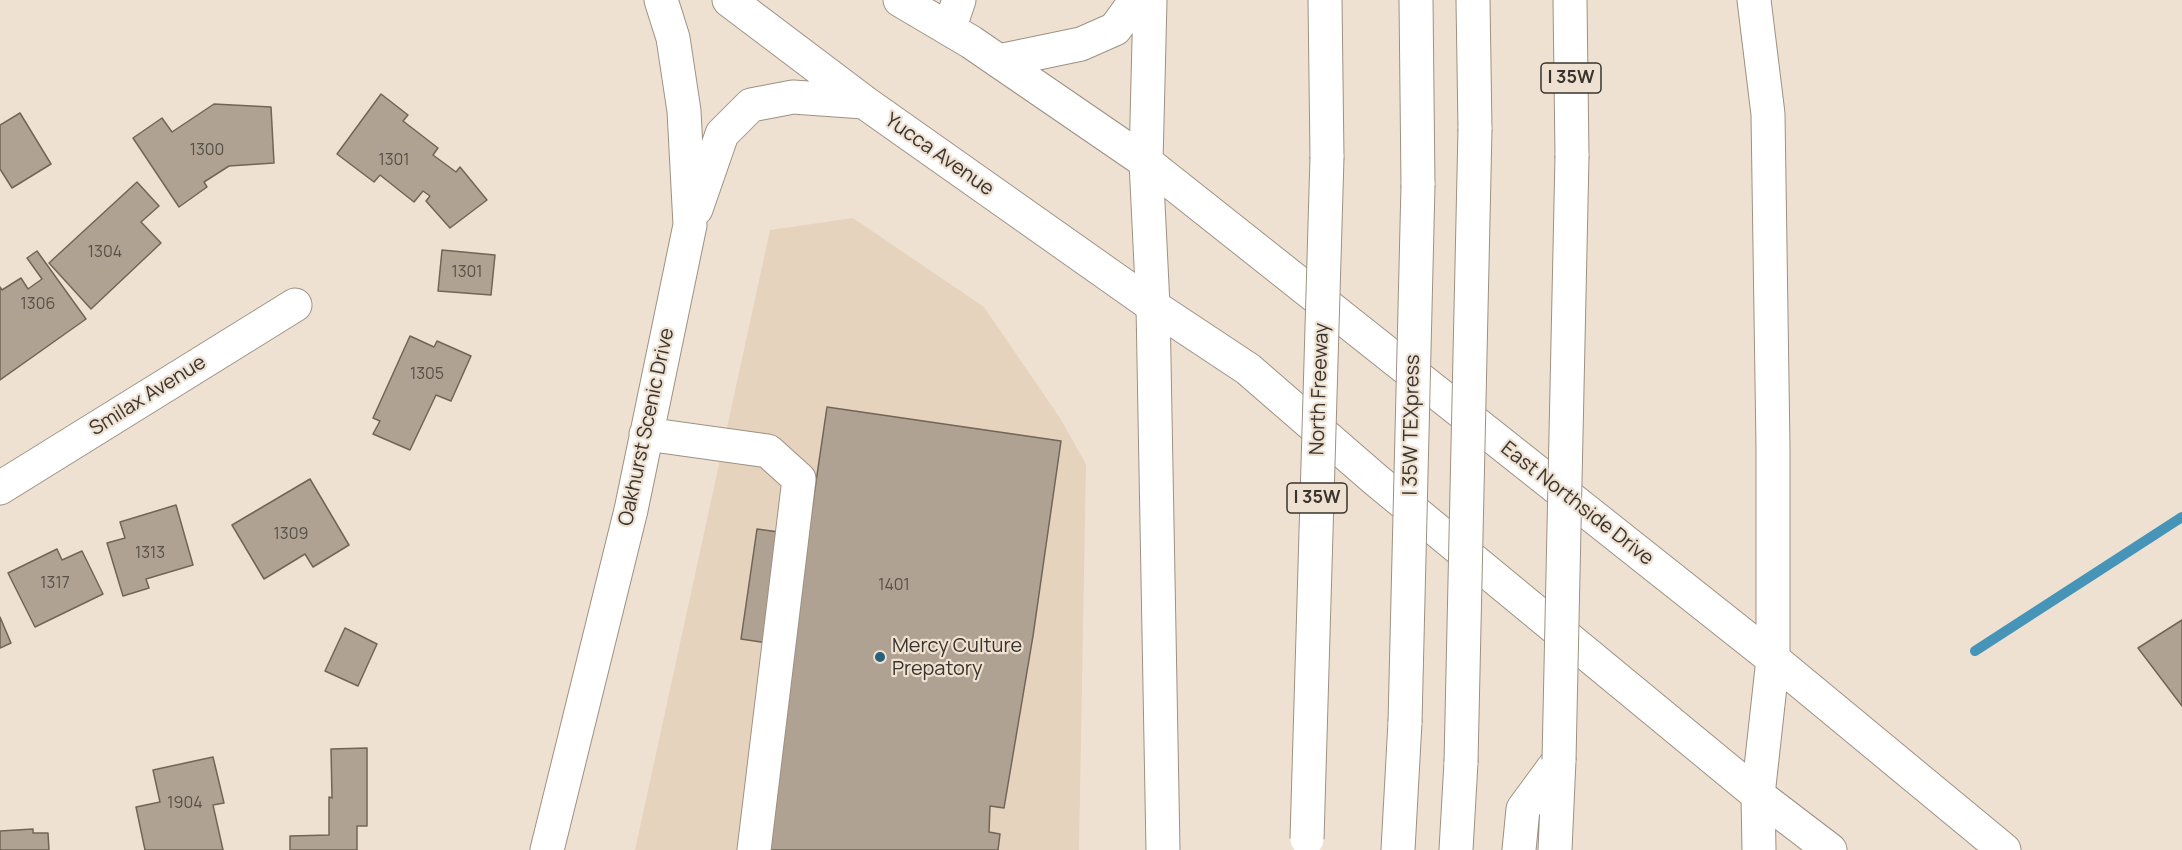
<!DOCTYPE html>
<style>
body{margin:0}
canvas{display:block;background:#efe1d1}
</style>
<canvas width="2182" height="850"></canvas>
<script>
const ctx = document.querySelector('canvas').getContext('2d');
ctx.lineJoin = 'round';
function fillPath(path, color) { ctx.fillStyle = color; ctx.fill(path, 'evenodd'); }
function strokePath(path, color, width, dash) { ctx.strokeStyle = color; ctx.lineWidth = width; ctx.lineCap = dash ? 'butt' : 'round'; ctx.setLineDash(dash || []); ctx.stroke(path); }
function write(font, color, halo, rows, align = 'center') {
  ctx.font = font + ' Manrope,sans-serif'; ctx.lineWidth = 4.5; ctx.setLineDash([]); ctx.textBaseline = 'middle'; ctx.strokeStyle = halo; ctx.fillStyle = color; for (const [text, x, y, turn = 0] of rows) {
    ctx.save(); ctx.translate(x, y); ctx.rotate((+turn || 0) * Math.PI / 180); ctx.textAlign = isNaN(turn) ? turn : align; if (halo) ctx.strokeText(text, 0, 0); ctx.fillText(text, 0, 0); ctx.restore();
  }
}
fillPath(new Path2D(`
 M853,218L984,307L1060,418L1086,464L1079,850H635L770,230Z`), '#e6d3bd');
strokePath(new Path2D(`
 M1975,651L2182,517`), '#4695b9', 10);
const building = new Path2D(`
 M381,94L408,115L403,121L438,148L433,155L456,172L460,167L487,200L450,228L426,201L430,196L423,191L414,202L380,175L374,182L337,154Z
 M214,104L271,107L274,163L229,166L204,182L207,187L179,207L133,138L162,118L172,132Z
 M20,113L51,164L12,188L0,169V125Z
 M137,182L159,206L141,222L161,243L91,309L49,263Z
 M442,250L495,255L491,295L438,291Z
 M37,251L86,319L0,380V287L2,290L21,278L28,289L42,279L27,258Z
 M410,336L434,347L437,341L471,356L451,401L436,395L410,450L373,434L380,421L373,418Z
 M827,407L1061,441L1033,636L1004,808L990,806L989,832L1000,834L998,850H765L794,647L741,639L757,529L808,536Z
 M310,479L349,545L313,567L305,554L264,579L232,525Z
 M176,505L193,565L146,579L149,588L123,596L107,543L125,538L120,522Z
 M57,549L62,560L82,551L103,594L35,627L8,573Z
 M0,617L11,643L0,648Z
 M2182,620V706L2138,648Z
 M345,628L377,644L358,686L325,671Z
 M367,748V826H357V850H290V836L329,835V797L332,798L331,749Z
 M213,757L224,803L213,805L223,850H145L136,807L160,802L153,770Z
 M33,829V833H48L49,850H0V831Z`);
fillPath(building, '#afa293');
strokePath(building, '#716557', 1.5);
const minor = new Path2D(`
 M729,0L864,102L1153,306L1248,369L1376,480L1758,795L1830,850
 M900,0L971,42L1146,162L1773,659L2004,850
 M949,29L959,0
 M696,209L722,134L751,105L793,97L864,102
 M646,434L768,451L799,479L754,850
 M0,488L295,305
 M547,850L631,510L690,225L684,111L673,38L661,0`);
const highway = new Path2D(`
 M1150,0L1146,162L1153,306L1163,850
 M1325,0L1327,157
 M1416,0L1418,185
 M1473,0L1475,129
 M1570,0L1572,156
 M1754,0L1768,114L1773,448V659L1758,795L1759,850
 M999,61L1081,44L1115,29L1136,0
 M1398,850L1405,722
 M1456,850L1461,762
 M1519,850L1523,809L1559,760
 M1555,850L1559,760`);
strokePath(minor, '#9e9183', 35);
strokePath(highway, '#9e9183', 35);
strokePath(minor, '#fff', 33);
strokePath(highway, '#fff', 33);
const highwayBridge = new Path2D(`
 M1405,722L1418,185
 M1559,760L1572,156
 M1461,762L1475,129
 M1307,839L1327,157`);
strokePath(highwayBridge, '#9e9183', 35, []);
strokePath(highwayBridge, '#fff', 33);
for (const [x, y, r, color] of [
 [880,657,6,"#29617b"]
]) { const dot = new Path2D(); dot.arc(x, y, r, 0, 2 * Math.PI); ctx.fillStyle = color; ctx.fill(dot); strokePath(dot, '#efe1d1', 2); }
write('16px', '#575047', null, [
 ["1300",207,151],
 ["1301",394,161],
 ["1304",105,253],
 ["1301",467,273],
 ["1306",38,305],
 ["1305",427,375],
 ["1309",291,535],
 ["1313",150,554],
 ["1317",55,584],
 ["1401",894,586],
 ["1904",185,804]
]);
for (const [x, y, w] of [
 [1571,78,60],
 [1317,498,60]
]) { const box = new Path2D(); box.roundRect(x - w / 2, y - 15, w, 30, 4.5); ctx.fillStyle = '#efe1d1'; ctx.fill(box); strokePath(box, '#3a342e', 1.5); }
write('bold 18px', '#3a342e', null, [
 ["I 35W",1571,78],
 ["I 35W",1317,498]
]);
write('20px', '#3a342e', '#efe1d1', [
 ["Yucca Avenue",939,155,35],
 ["North Freeway",1320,389,-88],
 ["Smilax Avenue",148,396,-32],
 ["I 35W TEXpress",1412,425,-89],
 ["Oakhurst Scenic Drive",647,427,-78],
 ["East Northside Drive",1577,504,38]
]);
write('20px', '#3a342e', '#efe1d1', [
 ["Mercy Culture",892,646],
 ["Prepatory",892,669]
], 'left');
</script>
